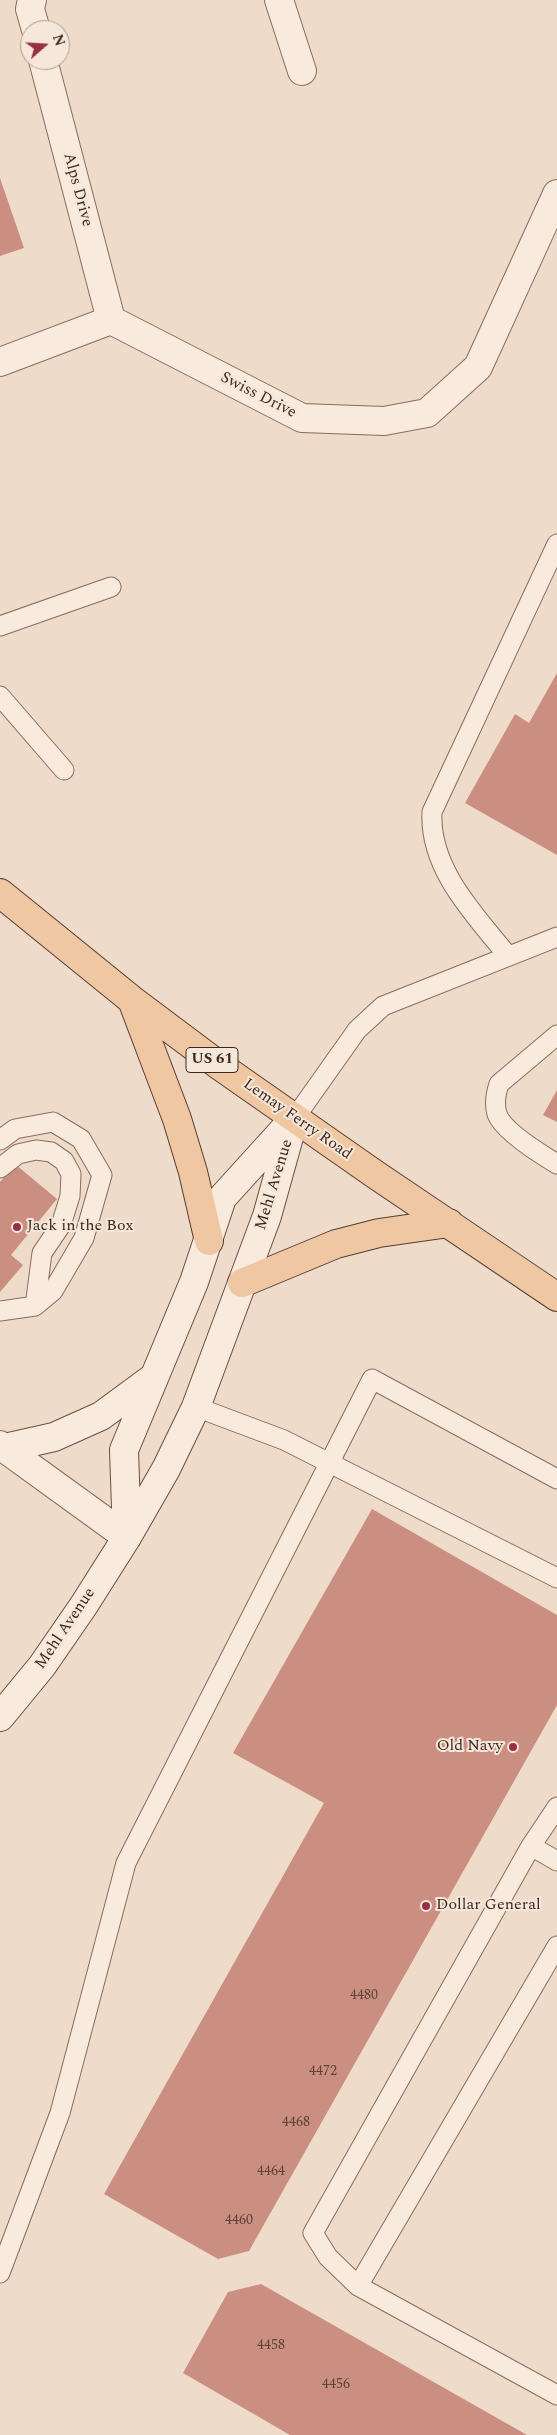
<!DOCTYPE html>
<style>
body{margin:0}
#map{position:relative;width:557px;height:2435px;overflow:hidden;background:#eedbc9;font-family:Spectral,serif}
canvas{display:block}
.north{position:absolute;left:20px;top:20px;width:50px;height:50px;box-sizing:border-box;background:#f5e7d9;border:1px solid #ab9b8f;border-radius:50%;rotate:71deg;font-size:14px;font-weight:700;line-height:20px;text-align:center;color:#3b2821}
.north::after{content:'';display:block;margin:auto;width:18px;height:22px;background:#973047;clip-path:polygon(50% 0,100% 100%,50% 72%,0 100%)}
</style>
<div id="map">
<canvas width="557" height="2435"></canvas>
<div class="north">N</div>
</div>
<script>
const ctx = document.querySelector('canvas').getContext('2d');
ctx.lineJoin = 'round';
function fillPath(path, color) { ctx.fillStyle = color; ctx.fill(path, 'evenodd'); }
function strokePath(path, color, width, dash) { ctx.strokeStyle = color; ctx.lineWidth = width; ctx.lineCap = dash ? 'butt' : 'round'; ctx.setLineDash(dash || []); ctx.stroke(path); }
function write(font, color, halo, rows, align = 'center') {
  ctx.font = font + ' Spectral,serif'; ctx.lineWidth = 4; ctx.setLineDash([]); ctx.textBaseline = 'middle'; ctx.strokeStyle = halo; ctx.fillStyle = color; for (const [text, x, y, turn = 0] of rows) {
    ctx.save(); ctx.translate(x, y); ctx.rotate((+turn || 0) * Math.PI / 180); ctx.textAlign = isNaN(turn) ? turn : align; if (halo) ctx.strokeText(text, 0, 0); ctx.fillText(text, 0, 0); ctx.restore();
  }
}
fillPath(new Path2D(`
 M0,178L24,248L0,256Z
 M557,673V855L465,803L515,714L529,723Z
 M557,1090V1122L543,1115Z
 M15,1164L57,1199L11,1255L23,1265L0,1292V1182Z
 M372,1509L557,1615V1705L249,2251L218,2259L104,2194L324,1803L233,1753Z
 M261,2284L527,2435H290L183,2373L228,2292Z`), '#cb8f81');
const lane = new Path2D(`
 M0,626L111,587
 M0,696L64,770
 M508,956C475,915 429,869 432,812L557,544
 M557,1035L499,1084C496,1093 494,1104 497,1114C503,1131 542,1155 557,1164
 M294,1119L357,1030L383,1006L557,937
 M0,1140L15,1129L53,1122L81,1139L102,1175L84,1238L53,1291L35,1306L0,1311
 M0,1168L18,1154L36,1150L51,1152L64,1161L71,1174L70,1196L61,1225L42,1253L35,1306
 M196,1407L284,1440L557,1578
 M531,1846L557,1807
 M557,1861L531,1846L313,2233L328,2257L358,2286L557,2395
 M0,2273L60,2113L126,1863L372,1379L557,1479
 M358,2286L557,1946`);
const street = new Path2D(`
 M32,0L30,9L36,30
 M279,0L302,71
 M43,60L111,320
 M0,362L111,320L302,418L384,421L427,413L478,367L557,194
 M0,1445L127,1537`);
const secondary = new Path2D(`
 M5,1448L54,1437L101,1416L154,1377
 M127,1537L124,1450L194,1282L222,1198L290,1123
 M0,1717L42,1666L84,1605L127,1537L166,1469L196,1407L267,1216L294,1119`);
const primary = new Path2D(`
 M0,893L132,1000L220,1066L376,1175L557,1297
 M132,1000L177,1119L193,1172L209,1241
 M242,1283L336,1244L379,1233L449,1223`);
strokePath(lane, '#8a6c5e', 21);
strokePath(street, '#8a6c5e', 30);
strokePath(secondary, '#6c4d41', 30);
strokePath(primary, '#583c32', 30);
strokePath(lane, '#f8eadd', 19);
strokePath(street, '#f8eadd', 28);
strokePath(secondary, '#f8eadd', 28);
strokePath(primary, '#efc7a3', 28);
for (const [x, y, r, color] of [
 [17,1227,5,"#973047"],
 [513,1747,5,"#973047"],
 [426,1906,5,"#973047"]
]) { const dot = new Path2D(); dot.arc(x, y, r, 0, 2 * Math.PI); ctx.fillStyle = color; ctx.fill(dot); strokePath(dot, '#f5e7d9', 2); }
write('14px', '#5f4239', null, [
 ["4480",364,1996],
 ["4472",323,2072],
 ["4468",296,2123],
 ["4464",271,2172],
 ["4460",239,2221],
 ["4458",271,2346],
 ["4456",336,2385]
]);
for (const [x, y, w] of [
 [212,1060,52]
]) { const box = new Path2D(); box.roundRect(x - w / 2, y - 12.5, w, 25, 4); ctx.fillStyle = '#f5e7d9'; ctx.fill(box); strokePath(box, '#3b2821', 1); }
write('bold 15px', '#3b2821', null, [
 ["US 61",212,1060]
]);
write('16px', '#3b2821', '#f5e7d9', [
 ["Alps Drive",77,190,75],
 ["Swiss Drive",258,396,27],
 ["Lemay Ferry Road",297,1120,35],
 ["Mehl Avenue",275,1185,-73],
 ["Mehl Avenue",66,1629,-56]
]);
write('16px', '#3b2821', '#f5e7d9', [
 ["Jack in the Box",27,1227],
 ["Old Navy",503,1747,"right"],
 ["Dollar General",436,1906]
], 'left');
</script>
